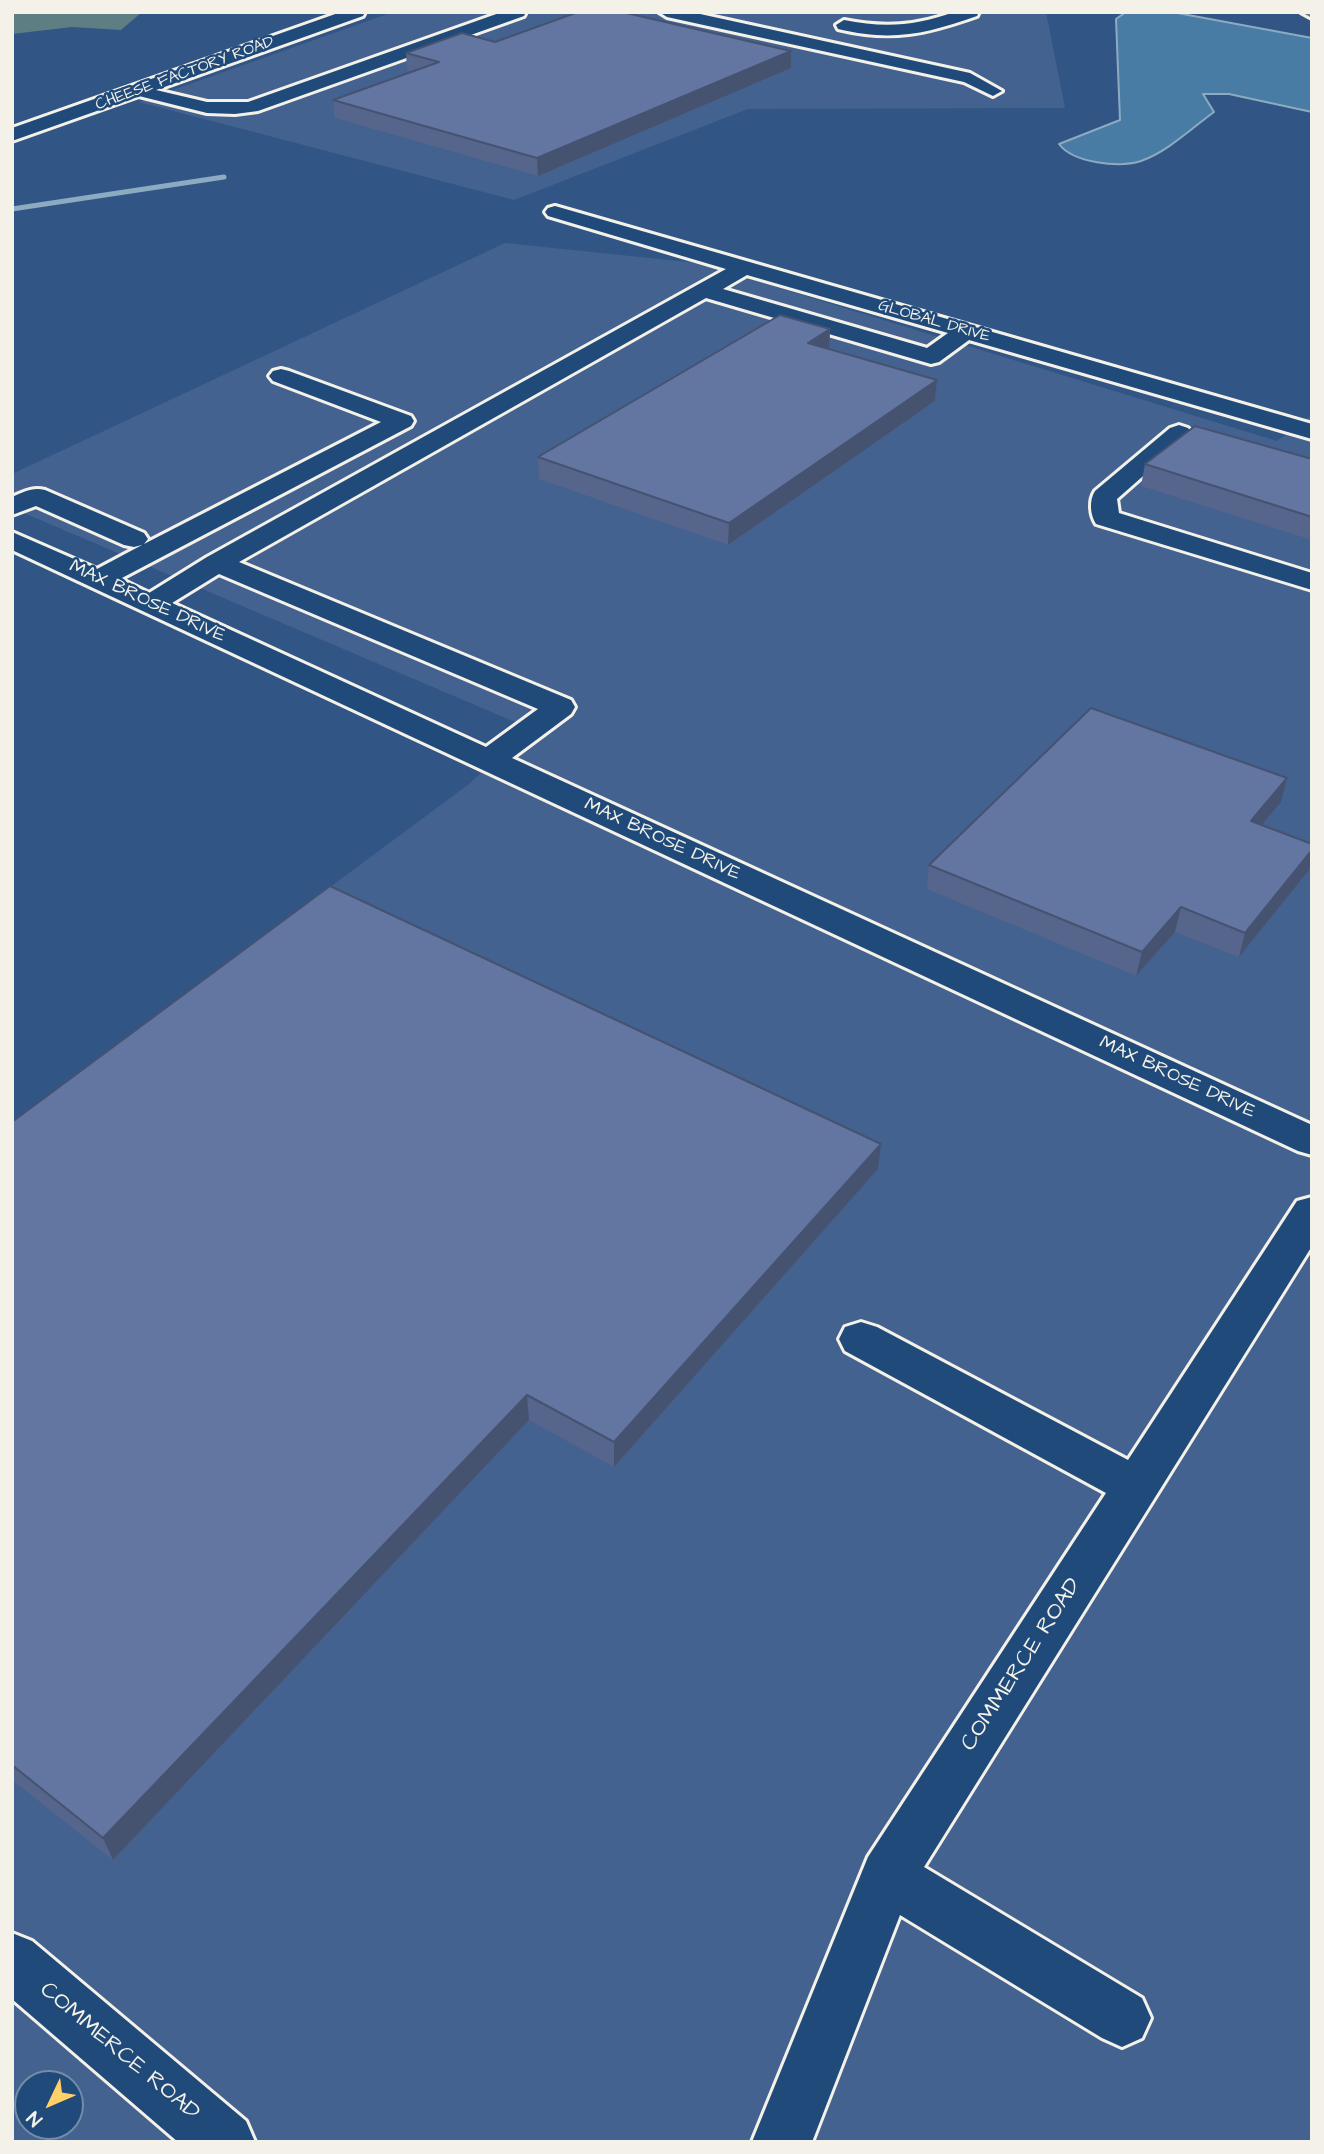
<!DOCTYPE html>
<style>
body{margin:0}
#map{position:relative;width:1324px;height:2154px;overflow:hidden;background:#315585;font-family:"Architects Daughter",sans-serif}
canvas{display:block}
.frame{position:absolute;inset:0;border:14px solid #f4f1e8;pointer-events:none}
.north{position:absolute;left:14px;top:2070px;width:70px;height:70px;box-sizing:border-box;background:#1f4a7a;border:2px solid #748da6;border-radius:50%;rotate:226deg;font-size:19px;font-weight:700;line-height:28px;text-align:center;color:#f4f1e8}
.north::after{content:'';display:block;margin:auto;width:24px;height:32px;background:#ffd166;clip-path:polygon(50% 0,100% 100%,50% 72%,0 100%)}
</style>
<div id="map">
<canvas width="1324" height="2154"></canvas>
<div class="frame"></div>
<div class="north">N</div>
</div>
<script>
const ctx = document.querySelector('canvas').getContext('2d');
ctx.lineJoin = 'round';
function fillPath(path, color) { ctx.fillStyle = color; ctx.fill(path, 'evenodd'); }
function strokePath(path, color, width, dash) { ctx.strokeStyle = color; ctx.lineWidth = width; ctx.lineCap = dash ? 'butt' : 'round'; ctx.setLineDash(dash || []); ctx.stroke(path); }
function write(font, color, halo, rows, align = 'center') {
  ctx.font = font + ' "Architects Daughter",sans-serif'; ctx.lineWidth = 5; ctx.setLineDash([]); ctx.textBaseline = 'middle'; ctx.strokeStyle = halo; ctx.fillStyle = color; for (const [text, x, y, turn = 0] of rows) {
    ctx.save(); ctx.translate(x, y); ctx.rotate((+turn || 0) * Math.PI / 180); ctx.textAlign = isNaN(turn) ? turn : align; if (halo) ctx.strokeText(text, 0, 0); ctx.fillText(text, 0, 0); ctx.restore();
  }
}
fillPath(new Path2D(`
 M393,12H1046L1065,108L748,109L514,200L139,102Z
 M505,243L698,263L1277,441L1312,415V2142H12V1123L469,784L529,728L12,508V474ZM28,2084H70V2126H28Z`), '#446290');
fillPath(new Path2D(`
 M12,12H142L121,30L72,27L12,34Z`), '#5d7e83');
const water = new Path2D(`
 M1126,12H1172L1312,38V112L1229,94H1203L1214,112C1192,128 1167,152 1141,161C1119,168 1073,163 1059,144L1120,120L1116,19Z`);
fillPath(water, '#487ca5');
strokePath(water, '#8dabc0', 2);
strokePath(new Path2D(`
 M12,209L224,177`), '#8dabc0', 5);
const minor = new Path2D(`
 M341,12H365L363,16L156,90L207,102H248L502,12H526L524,16L258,111L235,114L207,113L139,96L12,141V128Z
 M659,12H691L970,73L1002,91L993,96L964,82L667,17Z
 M954,12H979L977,16C926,34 892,42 838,29L836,25L844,20C884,28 916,26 954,12Z
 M555,206L1312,424V439L969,340L939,362L931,364L706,298L239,562L571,700L575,707L571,714L512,758L1312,1125V1155L1298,1151L12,550V532L97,569L142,545L134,547L124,545L36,506L12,515V497C24,492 32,487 45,490L144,533L148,539L144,544L381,422L273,381L269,376L273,371L281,369L289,371L411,416L414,421L411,426L120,579L149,593L207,557L726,269L548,216L545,212L548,208ZM747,275L948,333L927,348L723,289ZM219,574L538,709L486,747L172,603Z
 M1179,425L1188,428L1192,433L1117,499L1119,513L1312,573V590L1096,524C1090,515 1089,500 1095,491L1170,428Z
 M1312,1197V1246L924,1867L1142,1998L1151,2018L1142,2038L1122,2047L1102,2038L900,1915L812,2142H752L868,1857L1106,1493L845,1351L839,1339L845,1327L861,1322L877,1327L1128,1460L1297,1201Z
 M12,1933L32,1941L246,2121L255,2142H178L12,1999Z`);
const major = new Path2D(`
 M1301,12H1312V18Z`);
strokePath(minor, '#f4f1e8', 6);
strokePath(major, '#f4f1e8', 6);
fillPath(minor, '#1f4a7a');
fillPath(major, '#6a807d');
fillPath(new Path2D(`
 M495,42L791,68L538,176L335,118L333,100L414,72L407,70L406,53Z
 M830,329L829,349L937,380L935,401L728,545L539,479L538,457Z
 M1312,459V540L1141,486L1145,464Z
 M1287,778L1281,802L1262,825L1309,870L1239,957L1175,932L1136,976L927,889L929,865Z
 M12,1122L878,1169L614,1467L529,1420L113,1860L12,1780Z`), '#55658b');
fillPath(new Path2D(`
 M791,51V68L538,176L537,158Z
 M830,329L829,350L808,343Z
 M937,380L935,401L728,545L729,523Z
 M1287,778L1281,802L1245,845L1251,821Z
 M1312,850V860L1309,870L1239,957L1245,933Z
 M1181,907L1175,932L1136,976L1142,952Z
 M881,1144L878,1169L614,1467V1442Z
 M527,1395L529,1420L113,1860L103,1838Z`), '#455371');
const building = new Path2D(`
 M578,12H622L791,51L537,158L333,100L439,62L406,53L462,33L495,42Z
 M780,315L830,329L808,343L937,380L729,523L538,457Z
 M1195,426L1312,459V517L1145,464Z
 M1091,708L1287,778L1251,821L1312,844V850L1245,933L1181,907L1142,952L929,865Z
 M330,886L881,1144L614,1442L527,1395L103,1838L12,1765V1122Z`);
fillPath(building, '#6376a2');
strokePath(building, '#455371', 2);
write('16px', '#f4f1e8', '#1f4a7a', [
 ["CHEESE FACTORY ROAD",185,74,-20],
 ["GLOBAL DRIVE",934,322,16]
]);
write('19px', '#f4f1e8', '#1f4a7a', [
 ["MAX BROSE DRIVE",147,602,25],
 ["MAX BROSE DRIVE",662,840,25],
 ["MAX BROSE DRIVE",1177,1078,25]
]);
write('23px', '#f4f1e8', '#1f4a7a', [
 ["COMMERCE ROAD",1022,1665,-57],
 ["COMMERCE ROAD",119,2052,40]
]);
</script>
